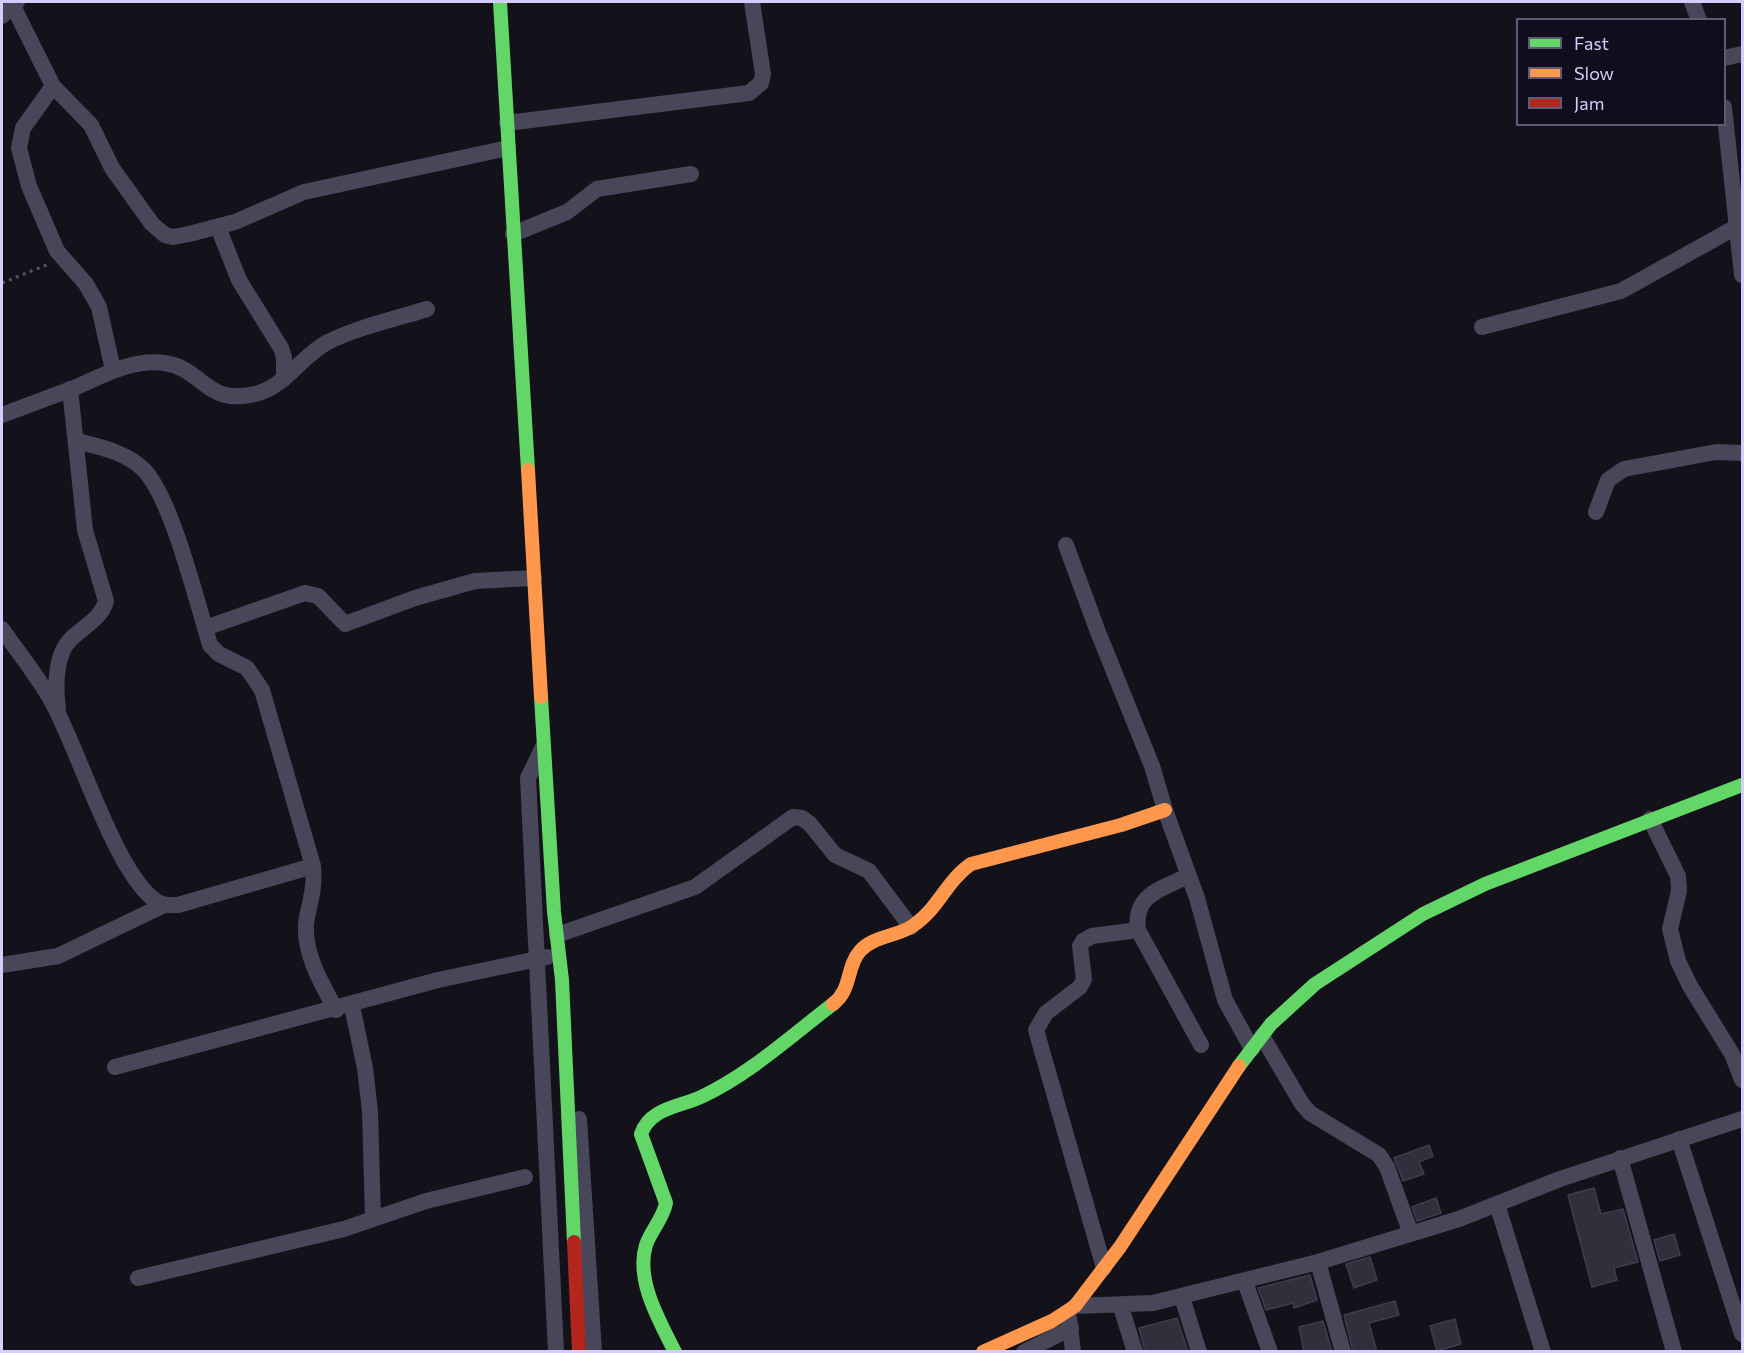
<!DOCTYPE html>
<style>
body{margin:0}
#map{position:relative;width:1744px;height:1353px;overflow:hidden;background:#13121a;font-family:Commissioner,sans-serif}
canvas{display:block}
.frame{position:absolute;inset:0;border:3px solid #d3cefb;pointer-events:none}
.legend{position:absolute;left:1516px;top:18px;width:210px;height:108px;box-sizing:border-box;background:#100e1d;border:2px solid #5e5b76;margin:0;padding:8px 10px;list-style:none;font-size:18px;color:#d3cefb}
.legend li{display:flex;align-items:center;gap:12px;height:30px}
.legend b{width:30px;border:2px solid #5e5b76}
</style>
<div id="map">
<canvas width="1744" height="1353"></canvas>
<div class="frame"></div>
<ul class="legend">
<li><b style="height:8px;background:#63d668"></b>Fast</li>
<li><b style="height:8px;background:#ff974d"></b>Slow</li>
<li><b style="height:8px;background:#b3261e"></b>Jam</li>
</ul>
</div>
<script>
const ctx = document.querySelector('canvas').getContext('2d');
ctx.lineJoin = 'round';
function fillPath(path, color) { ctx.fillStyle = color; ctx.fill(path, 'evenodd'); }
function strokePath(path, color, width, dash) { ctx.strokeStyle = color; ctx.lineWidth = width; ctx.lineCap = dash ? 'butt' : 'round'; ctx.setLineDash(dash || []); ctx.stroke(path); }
const building = new Path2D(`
 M1429,1145L1433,1156L1419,1162L1424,1174L1403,1181L1394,1158Z
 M1594,1188L1601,1214L1623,1209L1638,1262L1614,1268L1617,1280L1592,1287L1568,1195Z
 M1436,1198L1441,1213L1417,1221L1412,1207Z
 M1674,1234L1680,1255L1660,1261L1654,1240Z
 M1370,1257L1377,1280L1354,1288L1346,1264Z
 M1310,1275L1317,1300L1294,1308L1293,1303L1266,1310L1258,1288Z
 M1395,1301L1399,1315L1369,1323L1377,1352H1353L1344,1315Z
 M1177,1318L1188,1352H1145L1139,1328Z
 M1455,1319L1461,1344L1437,1351L1430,1326Z
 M1323,1321L1332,1352H1304L1299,1327Z`);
fillPath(building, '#312f3c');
strokePath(building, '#3e3c4d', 1.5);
strokePath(new Path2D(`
 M2,283L49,264`), '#4b5762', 3, [3, 4.5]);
strokePath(new Path2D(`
 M1692,2L1699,20
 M13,6L53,86L91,125L112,168L152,224L165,235L173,237L189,234L235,222L304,192L508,148
 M2,16L17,2
 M1724,58L1742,54
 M53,86L23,128L19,148L29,186L57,251L86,284L99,307L113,370
 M1724,107L1742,275
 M507,123L749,93L761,83L763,74L752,2
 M218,227L239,280L281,348L284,357V379
 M513,234L567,212L597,189L691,174
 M1482,327L1621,291L1738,226
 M2,415C26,406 50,397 74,388C102,376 133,358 165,363C204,369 205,406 255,394C285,387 301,356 328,342C358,327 395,319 427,309
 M77,441C100,447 126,452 144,470C172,499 197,603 210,645L219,654L247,668L262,690L313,866C315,885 311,899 307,917C301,949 321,983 336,1010
 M1596,512L1608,480L1624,469L1716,452L1742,453
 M1066,545L1098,632L1152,766L1165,810L1197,898L1225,1000L1252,1049
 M205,628L305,593L318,596L345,624L415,598L475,581L534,578
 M2,629C18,652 37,675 51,700C78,747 115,873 156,901C164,906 169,905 178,905L313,866
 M58,708C55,687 55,654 71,639C84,626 101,619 106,601L85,530L70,389
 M543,747L528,778L556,1352
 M1650,819L1678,876L1679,891L1670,929L1678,961L1690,986L1732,1054L1742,1080
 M1188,876C1162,889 1133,894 1138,930L1201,1045
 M557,935L695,887L793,817L802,818L810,824L835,855L869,871L911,927
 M2,965L58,956L164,905
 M352,1006L365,1068L370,1111L373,1218
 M1262,1036L1302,1104L1310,1113L1379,1155L1387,1167L1411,1234
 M115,1067L438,980L547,957
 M579,1119L594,1352
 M1679,1139L1742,1334
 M1620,1158L1674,1352
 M1497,1204L1543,1352
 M1318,1262L1343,1352
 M1104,1268L1036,1030L1046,1013L1080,987L1084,979L1080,946L1083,941L1092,936L1138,930
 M138,1278L344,1229L426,1201L525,1177
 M1245,1282L1270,1352
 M1182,1297L1199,1352
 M1075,1306L1153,1303L1318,1262L1459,1219L1560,1179L1742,1119
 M1121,1307L1135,1352
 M1069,1318L1073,1352
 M1024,1352L1071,1328`), '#48475a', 16);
strokePath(new Path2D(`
 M500,2L528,470
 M541,697L554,912L562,980L574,1242
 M1239,1066L1271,1024L1315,984L1423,914L1485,884L1742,785
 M675,1352C660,1322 635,1280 646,1245C651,1230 663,1219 666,1203L641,1134C650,1108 679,1107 701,1097C750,1074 791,1036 833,1004`), '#63d668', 14);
strokePath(new Path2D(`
 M528,470L541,697
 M833,1004C852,990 846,967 860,951C874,935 898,937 914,925C938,909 947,880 971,864L1121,825L1165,810
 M983,1352L1052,1321L1075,1306L1120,1247L1239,1066`), '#ff974d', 14);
strokePath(new Path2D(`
 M574,1242L579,1352`), '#b3261e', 14);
</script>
